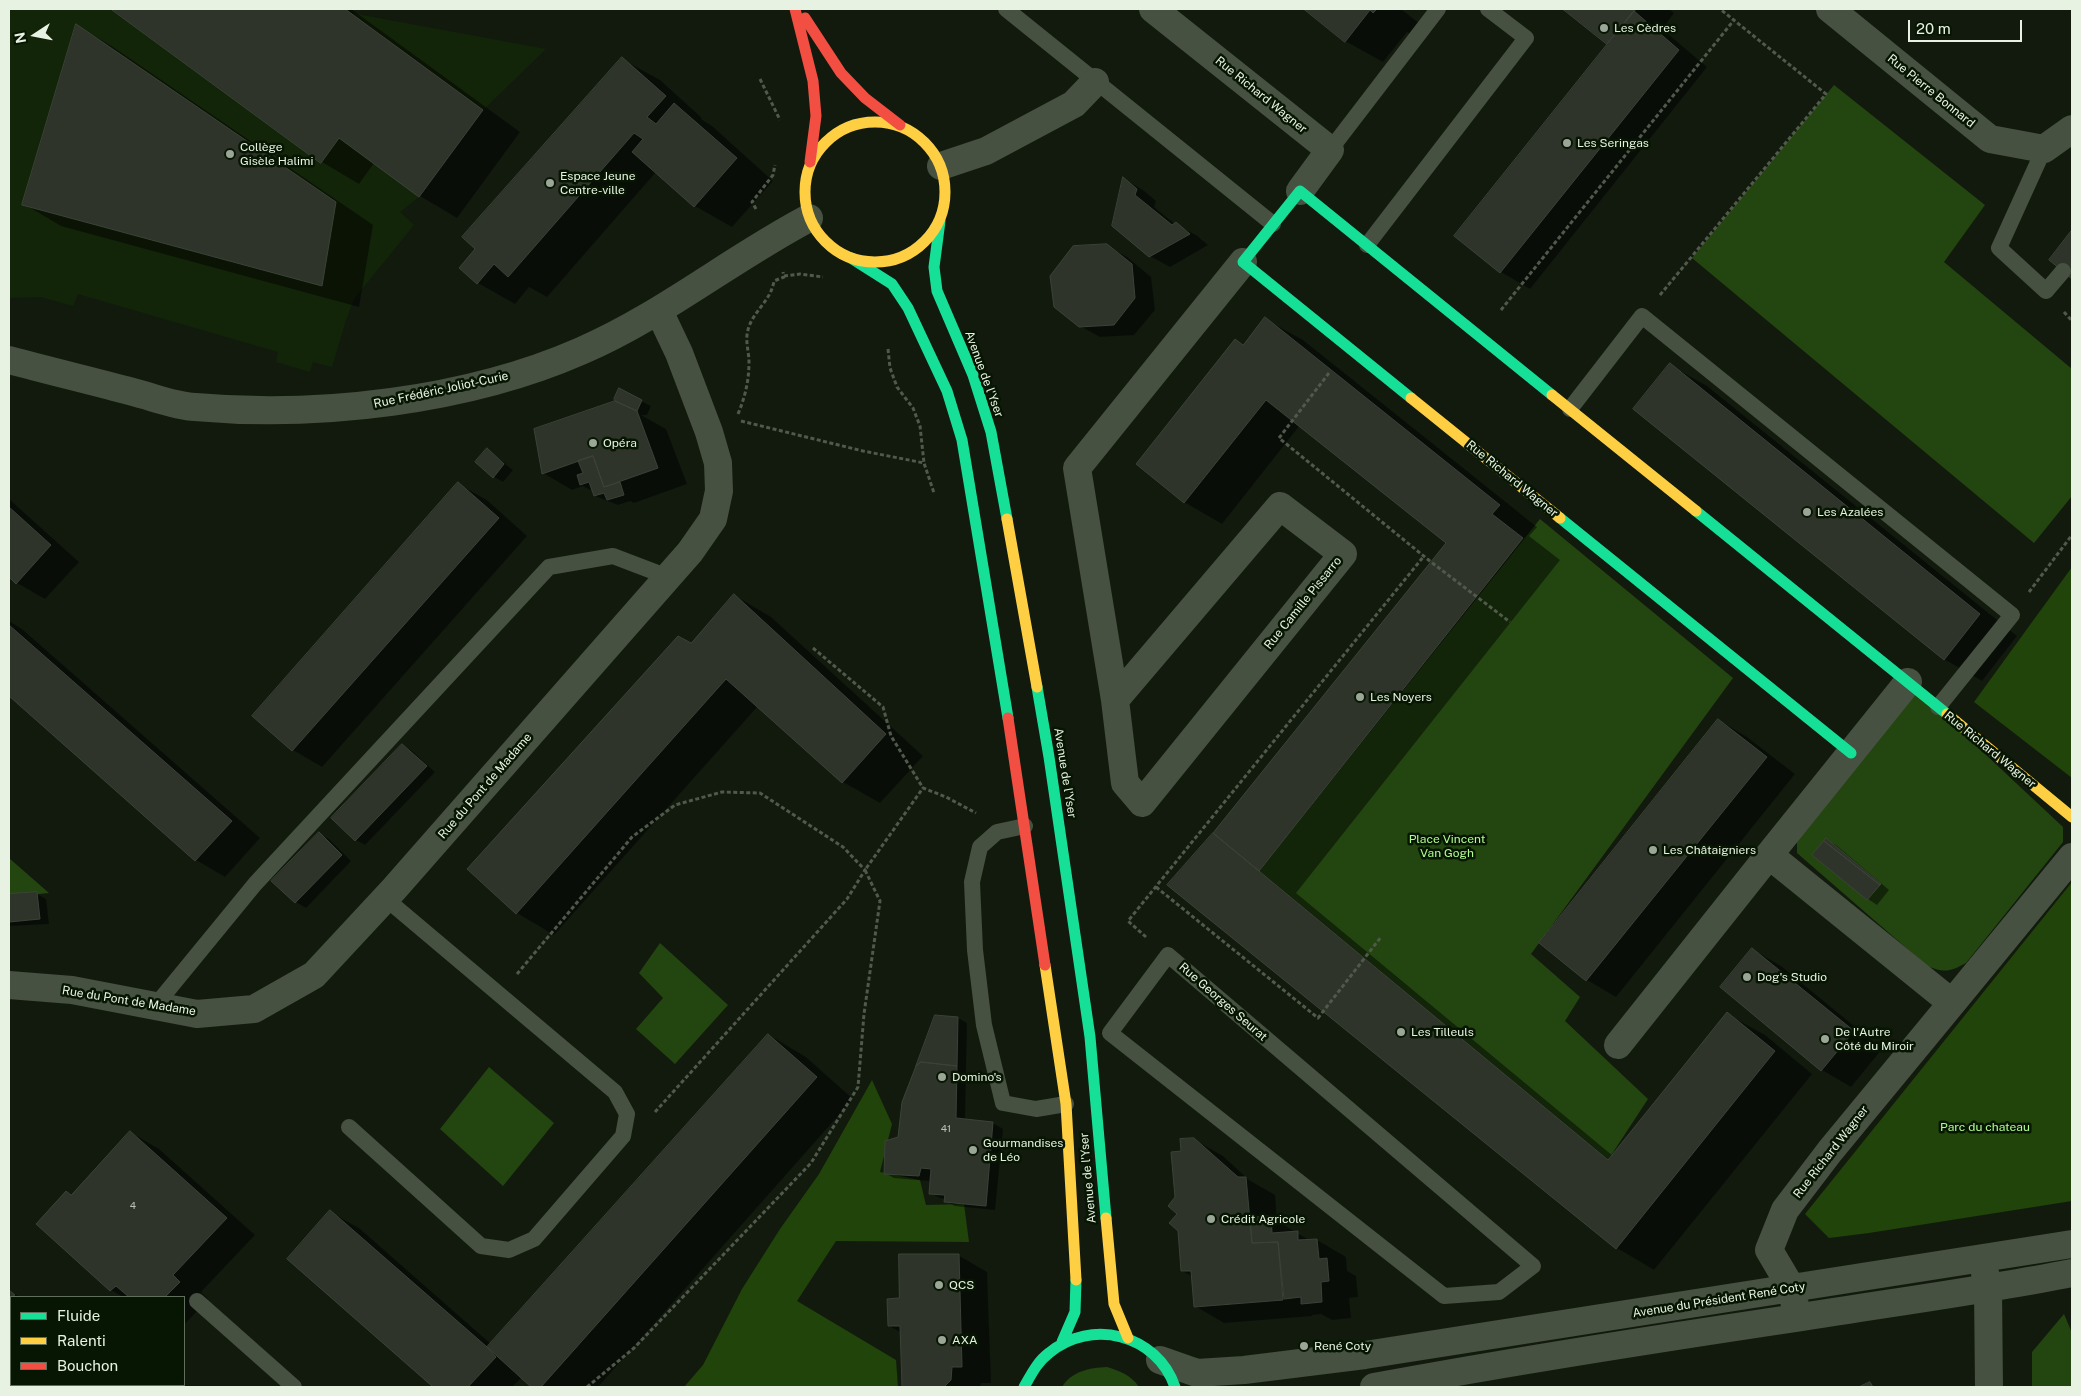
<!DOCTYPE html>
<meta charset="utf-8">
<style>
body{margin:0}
#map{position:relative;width:2081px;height:1396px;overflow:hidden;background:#121a0e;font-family:"Public Sans",sans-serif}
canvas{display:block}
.frame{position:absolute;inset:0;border:10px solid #e7f2e2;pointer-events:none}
.legend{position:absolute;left:10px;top:1296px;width:175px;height:90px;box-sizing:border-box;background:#071602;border:1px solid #616e5c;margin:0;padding:6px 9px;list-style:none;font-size:15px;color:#e7f2e2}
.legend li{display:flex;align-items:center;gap:10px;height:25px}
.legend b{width:25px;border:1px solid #616e5c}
.north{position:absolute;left:10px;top:10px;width:50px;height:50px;-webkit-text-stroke:4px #071602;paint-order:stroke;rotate:259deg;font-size:14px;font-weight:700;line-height:20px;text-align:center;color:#e7f2e2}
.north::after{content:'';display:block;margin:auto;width:18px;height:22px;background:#e7f2e2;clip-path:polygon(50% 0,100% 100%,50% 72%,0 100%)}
.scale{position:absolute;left:1908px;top:20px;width:114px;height:22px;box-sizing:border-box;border:2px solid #e7f2e2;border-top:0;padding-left:6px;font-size:15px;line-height:18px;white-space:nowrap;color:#e7f2e2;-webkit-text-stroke:4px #071602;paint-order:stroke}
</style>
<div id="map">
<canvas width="2081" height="1396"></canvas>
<div class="frame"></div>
<ul class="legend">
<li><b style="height:6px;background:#16e098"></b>Fluide</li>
<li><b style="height:6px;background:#ffcf43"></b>Ralenti</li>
<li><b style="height:6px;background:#f24e42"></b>Bouchon</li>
</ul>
<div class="north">N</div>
<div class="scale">20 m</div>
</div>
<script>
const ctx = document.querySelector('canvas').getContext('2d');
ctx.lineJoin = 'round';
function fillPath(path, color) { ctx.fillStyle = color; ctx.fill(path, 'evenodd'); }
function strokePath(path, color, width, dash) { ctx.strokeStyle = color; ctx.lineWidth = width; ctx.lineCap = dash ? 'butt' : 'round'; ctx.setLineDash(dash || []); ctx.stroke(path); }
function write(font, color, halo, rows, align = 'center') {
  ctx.font = font + ' "Public Sans",sans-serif'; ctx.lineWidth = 5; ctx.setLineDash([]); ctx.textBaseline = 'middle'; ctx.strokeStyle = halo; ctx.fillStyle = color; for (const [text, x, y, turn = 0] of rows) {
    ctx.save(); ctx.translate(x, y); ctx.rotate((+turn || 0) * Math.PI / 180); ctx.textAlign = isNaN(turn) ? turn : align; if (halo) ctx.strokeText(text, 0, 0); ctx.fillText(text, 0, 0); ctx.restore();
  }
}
fillPath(new Path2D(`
 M9,9H345L351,13L546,49L483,110L419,197L400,212L414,225L354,299L346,320L332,367L313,362L310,372L276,362L278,352L78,294L73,306L41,297L9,298Z`), '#132509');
fillPath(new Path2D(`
 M1834,85L1985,205L1944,262L2072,369V496L2034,543L1692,258Z
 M1540,519L1733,678L1531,954L1580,997L1565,1021L1648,1099L1608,1160L1259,871Z
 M1908,682L2063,827V842L1966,963C1949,972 1945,973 1927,966L1797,853V841Z
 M9,858L49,893L9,897Z
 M660,943L728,1005L675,1064L636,1029L663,998L639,973Z
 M489,1067L554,1123L503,1186L440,1129Z
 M2064,1314L2072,1333V1387H2032V1352Z
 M1107,1367C1120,1371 1131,1375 1139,1387H1062C1072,1371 1089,1368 1107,1367Z`), '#234610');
fillPath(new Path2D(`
 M2072,567V778L1974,702Z
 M2072,882V1201L1869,1233L1829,1238L1805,1214Z
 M872,1080L892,1124L880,1172L920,1180L926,1205L964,1204L969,1242L836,1241L797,1301L896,1360L898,1387H684L703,1365L742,1289L780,1229L819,1174Z`), '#204409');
fillPath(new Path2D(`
 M113,9H351L520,132L457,218L420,196L374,163L359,184L322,162Z
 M1306,9H1401L1420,24L1411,34L1407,32L1383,62L1345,41Z
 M1565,9H1669L1674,13L1662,29L1707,67L1530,289L1501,272L1456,236L1609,44Z
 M76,25L113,47L373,225L359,307L61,226L24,204Z
 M622,59L660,80L702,118L701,119L712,126L773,181L732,227L695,206L656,172L547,297L529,287L515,304L478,283Z
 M1124,179L1143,190L1156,201L1154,207L1175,224L1196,235L1208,245L1170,267L1150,256Z
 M1107,246L1127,257L1151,277L1155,310L1134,335L1100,337L1080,326Z
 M1265,319L1303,340L1537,527L1529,536L1560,560L1296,893L1613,1156L1727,1014L1765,1035L1812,1074L1654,1270L1617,1248L1169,885L1214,834L1448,543L1300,425L1222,524L1184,502L1235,340L1244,345Z
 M1670,365L1707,386L2017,636L1982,681L1944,659Z
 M641,401L651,406L647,415H641L666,429L687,484L634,503L630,501L618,505L595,496L593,489L590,490L583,486L572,490L543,473Z
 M487,450L513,470L503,482L494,477Z
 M458,484L487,500L527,536L322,767L293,750Z
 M9,499L79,562L45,599L17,583L9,576Z
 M734,595L771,617L923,756L880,803L843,782L758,706L554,935L517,913L469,869L692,645Z
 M9,621L22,629L260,838L225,877L196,860L9,694Z
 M1719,720L1747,737L1795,774L1616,997L1587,980L1540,943Z
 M403,746L412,751L435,772L365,845L356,840Z
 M320,834L329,839L351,861L306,908L296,902L273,881Z
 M1826,840L1836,845L1889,890L1877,905L1868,899L1813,855Z
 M37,894L46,899L49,924L9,926V895Z
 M1752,949L1781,966L1882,1049L1851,1087L1822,1070L1721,986Z
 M958,1018L967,1023L965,1120L993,1123L1003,1129L995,1210L955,1206L945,1201L946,1199L940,1198L930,1193L932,1175H930L929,1181L894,1178L885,1173L899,1138Z
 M769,1035L806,1057L853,1099L598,1387H533L522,1377L512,1387H435L289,1259L330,1212L359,1228L491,1344Z
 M130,1132L159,1149L255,1235L201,1292L208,1299L184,1325V1297H123L111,1290L72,1196Z
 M1193,1139L1223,1156L1249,1180L1275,1195L1277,1221L1311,1241L1317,1240L1346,1257L1347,1271L1356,1276L1358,1297L1349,1298L1351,1318L1332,1320L1321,1314L1312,1315V1316L1224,1323L1195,1306L1193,1277L1182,1271L1176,1198L1183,1152Z
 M958,1255L987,1272L991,1383H981L980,1387H903L902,1333L889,1326L901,1299Z
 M9,1291L20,1297H11V1385H105L102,1387H9Z`), '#0007');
const building = new Path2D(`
 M111,9H345L483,110L419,197L339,138L321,163Z
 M1304,9H1377L1373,13L1370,10L1345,42Z
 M1563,9H1636L1607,44Z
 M1634,11L1679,50L1500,273L1454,236Z
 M76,24L336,202L322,286L22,205Z
 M622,57L666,96L647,117L656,124L674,103L737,158L694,207L632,152L643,139L634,133L508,277L494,264L477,284L459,268L475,249L462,237Z
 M1123,177L1137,189L1135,195L1172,225L1176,222L1190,234L1149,257L1112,226Z
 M2072,230V279L2049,260Z
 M1107,244L1132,264L1135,298L1114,325L1079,327L1054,307L1050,276L1073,246Z
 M1265,317L1500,505L1492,514L1523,538L1259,871L1213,833L1446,543L1266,400L1184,503L1136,464L1235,339L1243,345Z
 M1670,363L1980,614L1944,660L1633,409Z
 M619,388L642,400L637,411L615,401L614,399Z
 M615,401L637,411L658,468L604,487L593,456L542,474L534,429Z
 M487,448L504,464L493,478L475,462Z
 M593,456L604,487L620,482L624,495L607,500L604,493L594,496L589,482L580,485L577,475L583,473L578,461Z
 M458,482L499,518L292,751L252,716Z
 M9,507L51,545L16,584L9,577Z
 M734,594L886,734L842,783L726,679L516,914L467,869L678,636L691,643Z
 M9,625L232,821L195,861L9,696Z
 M1718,719L1767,757L1586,981L1539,943Z
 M402,744L427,766L355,841L331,818Z
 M319,832L342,855L295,903L271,881Z
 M1213,833L1608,1160L1727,1012L1775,1051L1616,1249L1167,885Z
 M1826,838L1881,884L1880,885L1824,841Z
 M1824,841L1880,885L1867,900L1812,855Z
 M37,892L40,919L9,922V894Z
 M1752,948L1854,1031L1821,1071L1720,987Z
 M935,1015L958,1017L957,1066L921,1062L916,1066Z
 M768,1034L817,1077L541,1387H531L487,1347Z
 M921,1062L957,1066L956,1118L993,1122L986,1206L944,1202L945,1195L929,1194L931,1169L921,1168L919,1176L884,1174L885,1141L898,1137L902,1102L916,1066Z
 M130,1131L227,1218L173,1275L180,1282L165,1297H129L116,1286L110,1291L36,1224L66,1191L71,1195Z
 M1194,1138L1238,1177H1246L1252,1243L1278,1242L1283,1300L1194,1307L1191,1271H1181L1178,1231L1169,1223L1177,1214L1168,1206L1175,1197L1171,1152L1181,1151L1180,1139Z
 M330,1210L487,1347L496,1357L468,1387H433L287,1259Z
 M1271,1216L1272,1233L1298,1231V1240L1317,1239L1319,1259L1327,1258L1329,1281L1321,1282L1322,1302L1301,1304V1297L1284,1299L1278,1242L1252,1243L1250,1218Z
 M899,1254H959L962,1367H952L951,1380L944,1387H902L900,1326H888L887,1299L899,1298Z
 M9,1290L15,1295L11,1297V1385H74L77,1387H9Z
 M1870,1382L1873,1387H1859Z`);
fillPath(building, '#2e342a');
strokePath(building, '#3b4238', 1);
strokePath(new Path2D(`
 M760,79L780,120
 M756,209L752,202L773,175L775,165
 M784,276L800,274L823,277
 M1660,295L1826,94L1720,9
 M1501,310L1734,20
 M2064,312L2072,321
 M888,349L890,368L897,387L913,408L920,426L924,463
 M1329,373L1279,438L1431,562L1510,622
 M738,414C745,397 749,381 749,362C749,353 746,344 747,335C750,312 770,304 774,281L784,277L783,272
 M741,421L863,451L924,463L934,493
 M2029,592L2072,535
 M813,648L883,707L891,736L923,788
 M1156,887L1318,1018L1381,937
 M1146,937L1128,921L1424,556
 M517,974L632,837L675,805L722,792L760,793L843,847L865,870L847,899L655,1112
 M587,1387L634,1348L811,1163L858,1087L864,1014L880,901L865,870L923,788L946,797L976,813`), '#50594b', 3, [4, 2.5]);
strokePath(new Path2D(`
 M1006,9L1273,224
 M2044,149L1999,248L2046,291L2063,271
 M1330,150L1438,9
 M1367,245L1526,38L1488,9
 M1570,409L1642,316L2012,615L1938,707
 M1025,826L997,832L980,847L972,882L975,950L984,1025L1003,1103L1036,1109L1066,1104
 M1168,955L1533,1266L1499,1292L1444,1296L1110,1033Z
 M155,1006L255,884L549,567L613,556L668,577
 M349,1127L481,1246L509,1250L534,1239L623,1136L627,1114L615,1092L385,898
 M197,1301L294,1387`), '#465141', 16);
strokePath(new Path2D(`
 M1153,9L1330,150L1300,191
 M1830,9L1990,139L2044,149L2072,129
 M941,166L986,151L1074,104L1095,82
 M9,360C50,371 92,381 133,392C153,397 175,406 195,407C319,418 467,401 581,351C662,316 731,259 809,218
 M1115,700L1280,506L1343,554L1142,803L1125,783L1115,700L1077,468L1243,262
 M9,985L72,990L197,1014L254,1009L314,975L394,889L668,577L690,552L713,519L719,491L718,463L709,432L679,353L659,311
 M1952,1003L2072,857
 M1618,1045L1769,855
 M1985,1273L1988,1289L1989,1387
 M1797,1317L1792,1289L1769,1250L1785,1210L1830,1151L1952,1003L1769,855L1908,682
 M1160,1360L1197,1373L1244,1370L1365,1355L2072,1244
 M1374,1387C1514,1361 1655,1339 1796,1318C1888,1303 1981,1291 2072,1273`), '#465141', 28);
strokePath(new Path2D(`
 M940,221L934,267L937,291L973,375L991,432L1007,519
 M851,258L892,284L908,308L947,391L962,440L1008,718
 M1411,398L1243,262L1300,191L1552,395
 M1696,511L1947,714
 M1560,518L1851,753
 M1037,687L1049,757L1090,1037L1106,1218
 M1062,1342L1075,1312L1076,1280
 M1024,1387C1031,1375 1037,1362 1049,1353C1091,1318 1157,1334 1175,1387`), '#16e098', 11);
strokePath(new Path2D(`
 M805 192a70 70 0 1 1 140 0a70 70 0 1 1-140 0Z
 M1552,395L1696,511
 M1411,398L1560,518
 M1007,519L1037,687
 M1947,714L2072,817
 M1045,965L1066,1104L1076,1280
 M1106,1218L1114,1304L1128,1338`), '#ffcf43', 11);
strokePath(new Path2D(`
 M795,9L813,81L816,116L810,162
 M805,18L841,73L865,98L900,125
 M1008,718L1045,965`), '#f24e42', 11);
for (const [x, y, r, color] of [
 [1604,28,5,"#9ca698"],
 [1567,143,5,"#9ca698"],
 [230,154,5,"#9ca698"],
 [550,183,5,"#9ca698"],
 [593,443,5,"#9ca698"],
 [1807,512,5,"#9ca698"],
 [1360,697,5,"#9ca698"],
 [1653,850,5,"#9ca698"],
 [1747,977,5,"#9ca698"],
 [1401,1032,5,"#9ca698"],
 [1825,1039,5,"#9ca698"],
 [942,1077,5,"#9ca698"],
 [973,1150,5,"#9ca698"],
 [1211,1219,5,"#9ca698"],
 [939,1285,5,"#9ca698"],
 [942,1340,5,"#9ca698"],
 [1304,1346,5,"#9ca698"]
]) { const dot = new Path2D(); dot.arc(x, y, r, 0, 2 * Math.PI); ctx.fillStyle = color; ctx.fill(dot); strokePath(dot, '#071602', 2); }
write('10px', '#b9c2b4', null, [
 ["41",946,1129],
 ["4",133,1206]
]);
write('12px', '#e7f2e2', '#071602', [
 ["Les Cèdres",1614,28],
 ["Les Seringas",1577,143],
 ["Collège",240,147],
 ["Gisèle Halimi",240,161],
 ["Espace Jeune",560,176],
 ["Centre-ville",560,190],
 ["Opéra",603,443],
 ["Les Azalées",1817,512],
 ["Les Noyers",1370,697],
 ["Les Châtaigniers",1663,850],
 ["Dog's Studio",1757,977],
 ["Les Tilleuls",1411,1032],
 ["De l'Autre",1835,1032],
 ["Côté du Miroir",1835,1046],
 ["Domino's",952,1077],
 ["Gourmandises",983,1143],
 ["de Léo",983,1157],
 ["Crédit Agricole",1221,1219],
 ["QCS",949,1285],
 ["AXA",952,1340],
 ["René Coty",1314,1346]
], 'left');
write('12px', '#e7f2e2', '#071602', [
 ["Rue Pierre Bonnard",1931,91,39],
 ["Rue Richard Wagner",1261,95,39],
 ["Avenue de l'Yser",984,374,70],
 ["Rue Frédéric Joliot-Curie",441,390,-12],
 ["Rue Richard Wagner",1512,479,39],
 ["Rue Camille Pissarro",1303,603,-51],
 ["Rue Richard Wagner",1990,750,39],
 ["Avenue de l'Yser",1065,773,81],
 ["Rue du Pont de Madame",485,786,-49],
 ["Rue du Pont de Madame",129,1001,9],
 ["Rue Georges Seurat",1223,1002,41],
 ["Rue Richard Wagner",1831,1152,-52],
 ["Avenue de l'Yser",1088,1178,-95],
 ["Avenue du Président René Coty",1719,1300,-9]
]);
write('12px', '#b1fb8f', '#071602', [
 ["Place Vincent",1447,839],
 ["Van Gogh",1447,853],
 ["Parc du chateau",1985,1127]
]);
</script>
